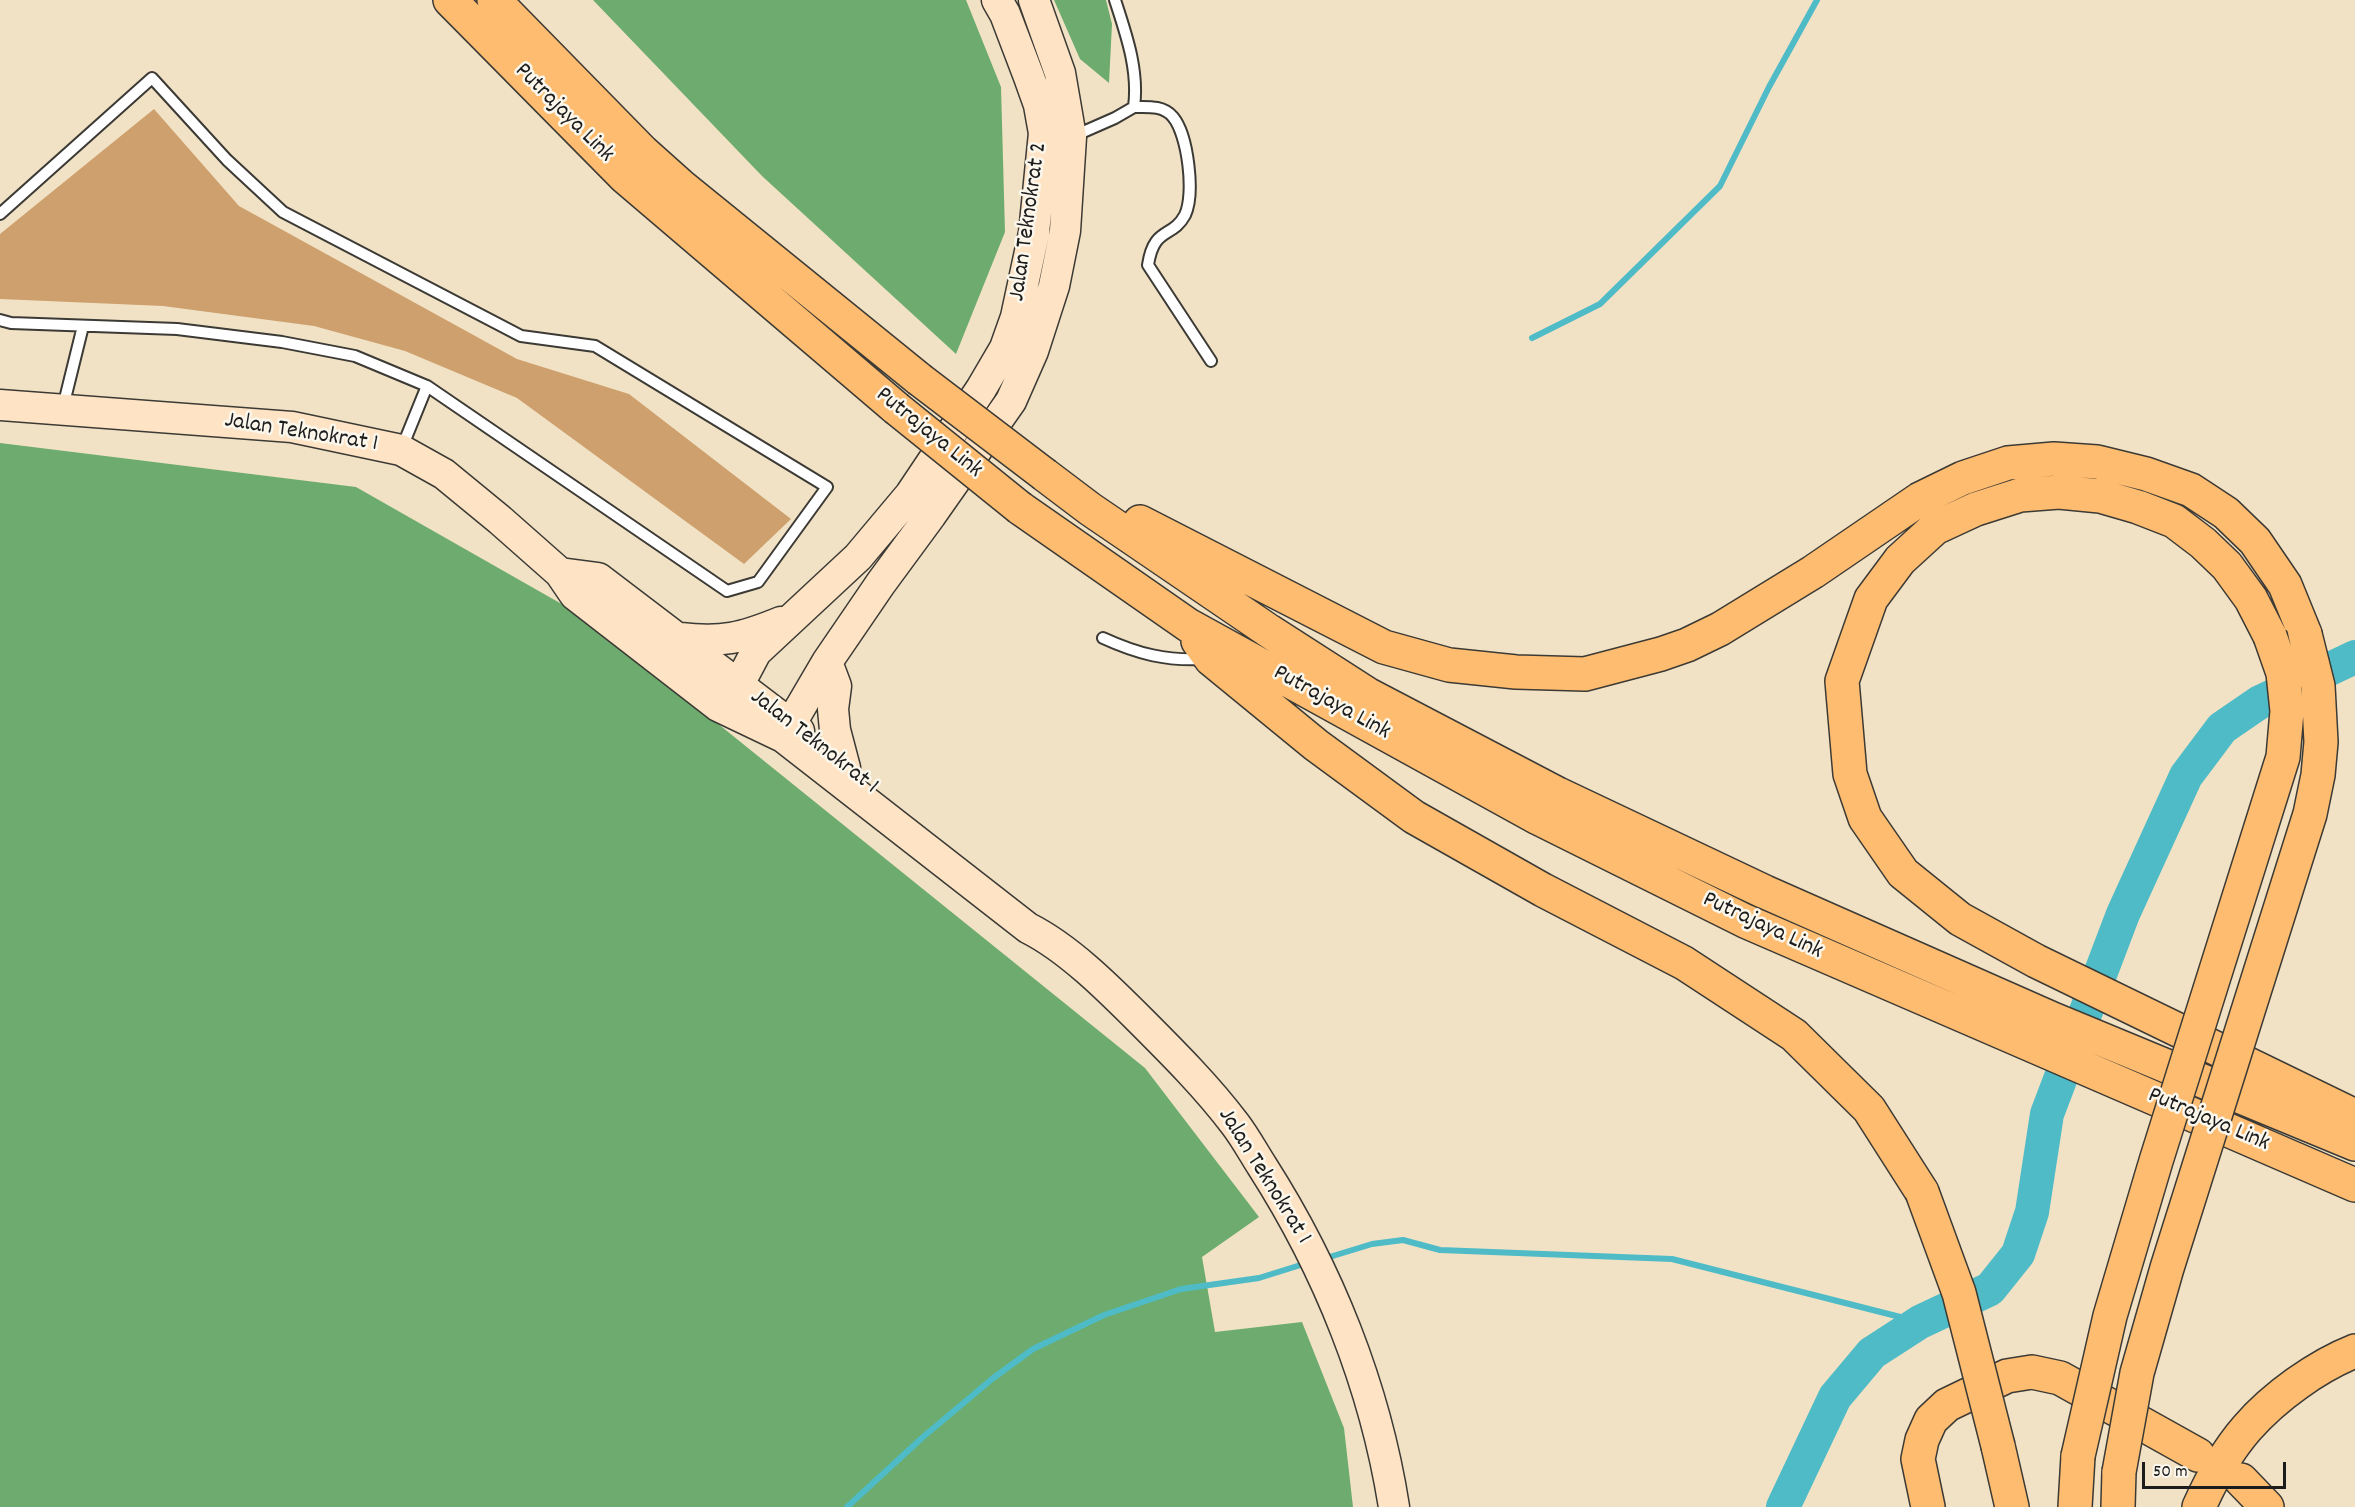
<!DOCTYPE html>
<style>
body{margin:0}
#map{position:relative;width:2355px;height:1507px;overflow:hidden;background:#f2e2c5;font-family:Dekko,sans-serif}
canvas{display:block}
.scale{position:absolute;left:2142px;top:1462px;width:144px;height:27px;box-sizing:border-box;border:3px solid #1c1c1c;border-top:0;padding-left:8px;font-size:18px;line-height:21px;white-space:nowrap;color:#1c1c1c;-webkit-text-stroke:4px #fbf7ec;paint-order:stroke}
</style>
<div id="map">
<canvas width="2355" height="1507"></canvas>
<div class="scale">50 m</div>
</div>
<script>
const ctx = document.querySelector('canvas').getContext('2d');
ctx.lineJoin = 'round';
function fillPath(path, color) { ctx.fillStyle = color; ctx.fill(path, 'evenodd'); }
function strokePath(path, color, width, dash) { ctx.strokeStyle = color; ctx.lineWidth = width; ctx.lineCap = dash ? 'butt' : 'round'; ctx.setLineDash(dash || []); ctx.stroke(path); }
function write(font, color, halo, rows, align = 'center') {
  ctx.font = font + ' Dekko,sans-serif'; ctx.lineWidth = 5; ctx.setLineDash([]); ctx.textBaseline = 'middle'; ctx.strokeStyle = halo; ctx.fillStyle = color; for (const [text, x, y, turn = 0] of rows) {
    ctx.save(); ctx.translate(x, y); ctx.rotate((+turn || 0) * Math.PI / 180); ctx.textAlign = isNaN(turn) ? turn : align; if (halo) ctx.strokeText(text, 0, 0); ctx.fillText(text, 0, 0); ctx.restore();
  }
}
fillPath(new Path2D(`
 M593,0H966L1001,87L1005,232L956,354L762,176Z
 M1054,0H1106L1112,24L1109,83L1080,59Z
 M0,443L356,487L588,619L1145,1068L1259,1217L1202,1257L1215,1332L1302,1322L1344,1428L1353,1507H0Z`), '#6dac6e');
strokePath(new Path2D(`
 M1532,338L1600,304L1720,186L1769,87L1817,0
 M1323,1259L1372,1244L1403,1240L1440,1250L1672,1259L1920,1322
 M847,1507L923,1437L992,1379L1033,1349L1104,1315L1181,1289L1259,1278L1307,1263`), '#4ebbc7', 6);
strokePath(new Path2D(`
 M1783,1507L1835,1397L1872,1353L1920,1322L1990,1289L2018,1254L2032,1212L2047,1114L2123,914L2186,776L2222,728L2260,702L2355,657`), '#4ebbc7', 34);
fillPath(new Path2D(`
 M154,109L239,206L517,359L629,394L791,519L744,564L517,398L405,351L314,326L163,306L0,299V234Z`), '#cda06e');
const lane = new Path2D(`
 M1134,107C1147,107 1163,105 1173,117C1188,135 1195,194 1185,215C1172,239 1154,226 1148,265L1211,361
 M1074,136L1115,118L1134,107C1139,70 1126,34 1115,0
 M0,214L152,78L227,160L283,212L521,336L595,346L827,487L758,582L727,591L427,386L355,356L282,342L177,329L11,323L0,320
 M63,407L83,326
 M401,450L427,386
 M1103,638C1138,654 1166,661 1204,659`);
const secondary = new Path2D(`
 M0,405L292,427L401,450L444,474L500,520L560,573L575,595L718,706L783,737L1028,928C1068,948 1108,988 1140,1020C1173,1053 1207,1087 1235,1124C1245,1137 1253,1152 1262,1166C1328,1269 1375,1386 1394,1507
 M560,573L598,578L799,731
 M680,638C722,643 742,638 781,622
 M827,662L836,686L833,709L835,730L845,768
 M718,706L739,684L756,652L858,557L910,495L981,389L1005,348L1016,317L1034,233L1044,133L1039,105L1029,77L1005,14L997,0
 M783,737L827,662L881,583L931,515L1011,401L1033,351L1054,286L1065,231L1071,137L1060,73L1034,0`);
const highway = new Path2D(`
 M450,0L625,177L896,408
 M494,0L643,152L681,186L919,379
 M1045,475L1090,509L1269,631L1367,694L1558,794L1765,892L2055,1020L2355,1144
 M1020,508L1188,625L1538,818L1745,921L2355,1185
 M1140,522L1384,647L1449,665L1516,672L1585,674L1661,654L1687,645L1720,629L1813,572L1920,499L1963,478L2008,463L2054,459L2097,462L2146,474L2191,490L2226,513L2255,541L2285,585L2305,634
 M2270,636L2251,599L2227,566L2203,543L2174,521L2138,507L2100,496L2059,492L2020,495L1976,509L1935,528L1900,560L1871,599L1842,681L1850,774L1865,818L1903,873L1960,919L2036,961L2355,1116
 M1198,641L1211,659L1316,745L1414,817L1543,890L1684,963L1794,1035L1869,1109L1922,1192
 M1998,1446L2012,1507
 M2241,1480L2267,1507
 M1928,1507L1918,1459L1922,1440L1931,1420L1947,1405L2007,1376L2032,1372L2060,1378L2198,1455
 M2075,1507L2078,1456
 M2118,1507L2119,1472
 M2199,1507C2211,1480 2227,1451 2247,1428C2274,1397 2317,1366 2355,1351`);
strokePath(lane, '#3c3a35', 14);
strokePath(secondary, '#3c3a35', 33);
strokePath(highway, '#3c3a35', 36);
strokePath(lane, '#fff', 10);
strokePath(secondary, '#fee4c5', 30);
strokePath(highway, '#fdbc6f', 33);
const highwayBridge = new Path2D(`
 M919,379L1045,475
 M896,408L1020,508
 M1922,1192L1959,1293L1998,1446
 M2078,1456L2110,1316L2156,1161L2283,757L2287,711L2283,673L2270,636
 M2119,1472L2137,1373L2167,1268L2310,814L2318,775L2321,742L2318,686L2305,634`);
strokePath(highwayBridge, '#3c3a35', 36, []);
strokePath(highwayBridge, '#fdbc6f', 33);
write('24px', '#1c1c1c', '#fbf7ec', [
 ["Putrajaya Link",563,114,45],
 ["Jalan Teknokrat 2",1030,222,-82],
 ["Jalan Teknokrat 1",301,434,9],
 ["Putrajaya Link",928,434,39],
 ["Putrajaya Link",1331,704,29],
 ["Jalan Teknokrat 1",813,743,38],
 ["Putrajaya Link",1762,927,25],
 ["Putrajaya Link",2208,1121,23],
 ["Jalan Teknokrat 1",1263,1177,58]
]);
</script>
